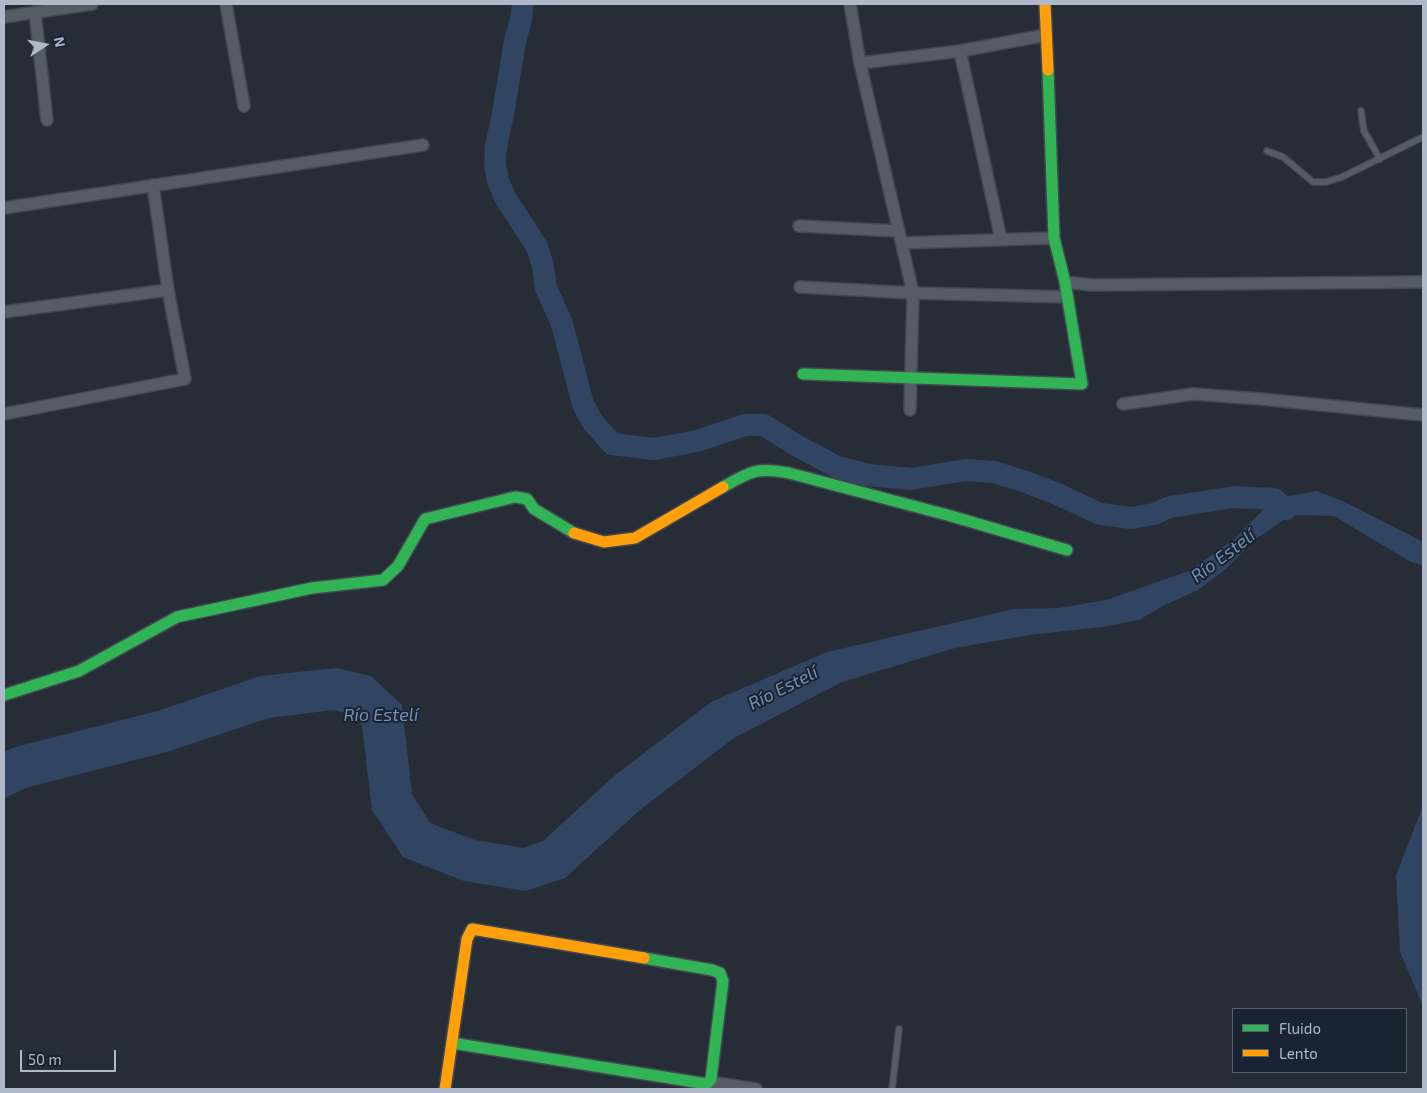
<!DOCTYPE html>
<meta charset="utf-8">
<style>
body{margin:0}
#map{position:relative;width:1427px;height:1093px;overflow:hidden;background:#272d37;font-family:"Exo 2",sans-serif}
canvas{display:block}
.frame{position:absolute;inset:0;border:5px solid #afb9c9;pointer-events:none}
.legend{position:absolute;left:1232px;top:1008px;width:175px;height:65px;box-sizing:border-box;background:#192332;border:1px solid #555f6e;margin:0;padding:6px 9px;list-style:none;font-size:15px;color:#afb9c9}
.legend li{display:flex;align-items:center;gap:10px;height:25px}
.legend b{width:25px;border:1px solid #555f6e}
.north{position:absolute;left:20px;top:20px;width:50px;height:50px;-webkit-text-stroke:4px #192332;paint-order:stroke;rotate:79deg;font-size:14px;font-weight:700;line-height:20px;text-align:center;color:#afb9c9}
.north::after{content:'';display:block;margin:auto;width:18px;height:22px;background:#afb9c9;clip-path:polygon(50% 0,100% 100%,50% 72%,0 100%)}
.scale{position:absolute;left:20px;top:1050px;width:96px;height:22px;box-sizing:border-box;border:2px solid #afb9c9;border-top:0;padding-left:6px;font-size:15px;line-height:18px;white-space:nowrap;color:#afb9c9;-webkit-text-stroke:4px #192332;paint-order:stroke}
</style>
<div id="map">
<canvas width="1427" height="1093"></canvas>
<div class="frame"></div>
<ul class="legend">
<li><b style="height:6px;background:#30b455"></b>Fluido</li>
<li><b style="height:6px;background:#ff9f0a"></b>Lento</li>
</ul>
<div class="north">N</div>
<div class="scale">50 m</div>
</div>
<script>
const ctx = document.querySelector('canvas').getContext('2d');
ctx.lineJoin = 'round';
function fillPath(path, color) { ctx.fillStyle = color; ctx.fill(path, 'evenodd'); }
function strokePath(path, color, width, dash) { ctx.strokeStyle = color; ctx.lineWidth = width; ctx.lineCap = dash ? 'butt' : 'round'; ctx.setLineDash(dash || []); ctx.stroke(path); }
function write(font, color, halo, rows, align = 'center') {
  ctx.font = font + ' "Exo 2",sans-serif'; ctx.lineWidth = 4; ctx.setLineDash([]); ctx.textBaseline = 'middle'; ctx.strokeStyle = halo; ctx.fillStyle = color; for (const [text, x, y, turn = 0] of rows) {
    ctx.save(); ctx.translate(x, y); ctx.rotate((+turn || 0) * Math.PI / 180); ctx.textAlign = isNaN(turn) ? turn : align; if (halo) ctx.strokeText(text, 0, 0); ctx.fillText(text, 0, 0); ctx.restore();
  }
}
fillPath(new Path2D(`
 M1317,491L1345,502L1423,542V565L1411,562L1334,516L1291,515L1253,541L1227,568L1198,590L1165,605L1139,620L1102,627L1030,635L955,648L842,682L734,738L641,809L565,878L526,891L464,881L403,857L372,810L362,725L351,714L333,710L269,718L170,751L29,787L4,798V752L15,747L158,711L260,676L336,668L371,676L402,705L412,794L430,823L475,840L523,848L543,841L614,776L711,702L827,652L1014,609L1059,608L1106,600L1189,571L1233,540L1274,499Z
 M1423,806V1006L1400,952L1396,875Z`), '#314563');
strokePath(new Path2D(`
 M523,4L521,20L515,41L503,114L496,146L495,164L498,181L506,199L537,247L543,266L546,288L562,324L583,404L592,421L612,444L654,449L697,441L745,425H764L794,444L837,467L868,475L911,479L965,470L994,472L1023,481L1055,493L1100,514L1132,518L1154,514L1170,507L1234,497L1274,499L1286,509`), '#314563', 22);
const lane = new Path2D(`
 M1361,111L1364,131L1380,159
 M1267,151L1283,157L1313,182H1326L1342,177L1423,137
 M892,1089L899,1029`);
const street = new Path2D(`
 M226,4L244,106
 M850,4L860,63L913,293L910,410
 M35,12L47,120
 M4,17L92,4
 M960,51L1001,239
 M860,63L960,51L1046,35
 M4,208L423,145
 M799,226L899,231
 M902,243L1054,238
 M1065,282L1092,285L1423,282
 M800,287L913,293L1068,297
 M4,312L168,290
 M1123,404L1193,394L1261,399L1423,415
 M4,414L185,379L168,290L153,185
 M710,1082L756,1089`);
const fast = new Path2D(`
 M803,374L1082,384L1065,282L1054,238L1048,70
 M723,487C751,471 757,467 789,473L951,516L1067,550
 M4,695L79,671L177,617L312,588L383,580L398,566L425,519L515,497L527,499L534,509L574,533
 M452,1043L707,1084L711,1079L723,981L720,973L712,970L644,958`);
const slow = new Path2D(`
 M1045,4L1048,70
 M574,533L604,542L635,538L723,487
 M445,1089L467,939L472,929L644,958`);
strokePath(lane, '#434850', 8);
strokePath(street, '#434850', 14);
strokePath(fast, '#434850', 14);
strokePath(slow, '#434850', 14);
strokePath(lane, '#565c65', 5.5);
strokePath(street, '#565c65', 11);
strokePath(fast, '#30b455', 11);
strokePath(slow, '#ff9f0a', 11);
write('italic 18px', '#748eb4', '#192332', [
 ["Río Estelí",1223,556,-37],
 ["Río Estelí",783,688,-27],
 ["Río Estelí",381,715]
]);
</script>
